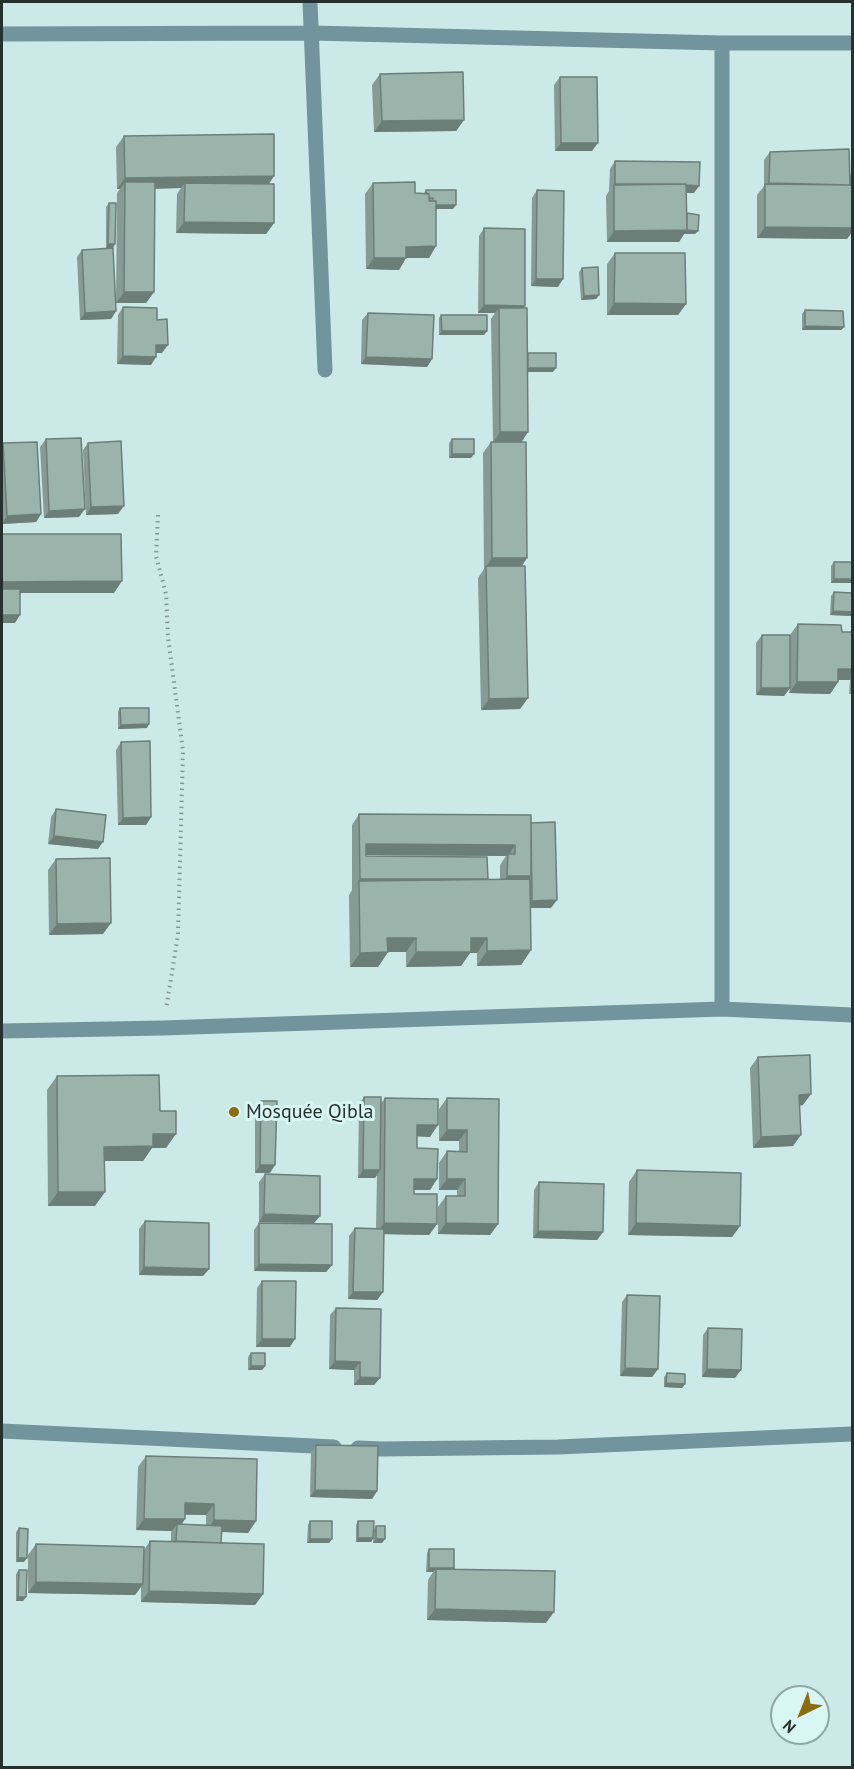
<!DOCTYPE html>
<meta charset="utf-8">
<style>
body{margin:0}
#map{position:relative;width:854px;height:1769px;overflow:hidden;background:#cbe9e7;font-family:"PT Sans",sans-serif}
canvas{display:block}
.frame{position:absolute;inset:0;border:3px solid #25302f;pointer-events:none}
.north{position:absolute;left:770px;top:1685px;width:60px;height:60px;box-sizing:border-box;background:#d8f6f4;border:2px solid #90a7a5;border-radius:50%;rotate:223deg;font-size:16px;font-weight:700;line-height:24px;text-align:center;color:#25302f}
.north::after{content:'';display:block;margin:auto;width:21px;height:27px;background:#8b6d0e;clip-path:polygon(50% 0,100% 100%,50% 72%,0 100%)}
</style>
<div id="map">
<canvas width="854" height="1769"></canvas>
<div class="frame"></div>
<div class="north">N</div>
</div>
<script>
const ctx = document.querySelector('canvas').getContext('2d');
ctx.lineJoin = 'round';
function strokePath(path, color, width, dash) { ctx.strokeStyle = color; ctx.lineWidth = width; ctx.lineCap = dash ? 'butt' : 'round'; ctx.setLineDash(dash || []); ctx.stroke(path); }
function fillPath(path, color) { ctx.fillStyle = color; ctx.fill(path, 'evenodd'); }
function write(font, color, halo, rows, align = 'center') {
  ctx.font = font + ' "PT Sans",sans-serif'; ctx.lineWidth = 6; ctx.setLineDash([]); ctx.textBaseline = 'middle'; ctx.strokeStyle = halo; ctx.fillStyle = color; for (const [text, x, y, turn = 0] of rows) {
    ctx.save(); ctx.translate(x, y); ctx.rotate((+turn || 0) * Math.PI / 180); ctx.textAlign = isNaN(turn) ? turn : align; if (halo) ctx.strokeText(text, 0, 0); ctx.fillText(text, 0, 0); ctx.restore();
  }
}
strokePath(new Path2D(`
 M158,515L156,556L166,594L168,637L183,751L178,935L166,1009`), '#829896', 4, [1.5, 4.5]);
strokePath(new Path2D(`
 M310,2L325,370
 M2,34L312,33L722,43H852
 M722,43V1009
 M2,1031L163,1028L722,1009L852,1015
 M2,1431L334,1447
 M358,1448L382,1449L558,1447L852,1434`), '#72949c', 15);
fillPath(new Path2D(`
 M380,74L464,120L456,131L374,132L372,85Z
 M560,77L592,151H555L554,85Z
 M124,136L269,184L274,223L266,234L176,233L177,194L181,188L155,189L154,292L146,303H116L117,193L120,189H117L116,147Z
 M770,152L850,175L852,171V232L847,239L757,238V195L764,186V160Z
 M615,161L694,193H686L687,215L698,231L695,234H684L679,242H607L606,196L609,191L610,169Z
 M373,183L415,193H424L426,190L453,209H436V246L429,258H406L399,270L366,269L365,194Z
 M537,190L558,287L531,286L532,198Z
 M109,203L113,248H106V207Z
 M484,228L523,308L528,354L553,372H528L521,442L522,566L528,698L520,709L481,710L478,578L484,569L483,453L491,442H493L491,319L495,313H478L479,236Z
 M82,250L116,311L111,319L80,320L77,257Z
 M615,253L686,304L678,315H607V264Z
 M582,268L599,295L596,299L581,300L579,272Z
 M123,307L157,320L162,353H156L151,365L117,364L118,315Z
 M805,310L844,327L841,330H802V314Z
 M368,313L432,359L427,367L361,364L362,320Z
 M441,315L487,331L484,335H439V318Z
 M46,439L79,517L44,518L40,447Z
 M452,439L471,458H449V443Z
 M3,443L41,514L36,522L2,524V446Z
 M88,443L118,514L86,515L83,450Z
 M834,562L852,583H831V566Z
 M834,592L852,593V616L830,615L831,596Z
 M798,624L842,632H852V694H849L850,680H838V682L830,694L789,693L790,688L784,696L756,695V643L762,635H790Z
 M120,708L147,728L118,729V712Z
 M121,742L151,817L146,825H118L116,750Z
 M56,809L98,849L48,844L51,817Z
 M359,814L531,823L551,908H530L531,950L521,965L477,966V953H470L461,966L406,967V952H388L378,967H350L349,895L352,890V825ZM366,855L506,856L500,865V879H488L366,856Z
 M56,859L103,934L49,935L48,870Z
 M758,1057L803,1105L799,1106L793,1146L753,1148L750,1068Z
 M57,1076L160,1111L166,1148H152L143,1161H104L95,1206H48L47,1090Z
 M364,1097L381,1103L385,1098L430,1137L417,1136V1148L437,1179L430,1190H414V1194L437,1224L429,1235L384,1234L383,1292L377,1300L348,1299L349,1236L355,1228L376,1229L377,1175L375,1178H358L359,1104Z
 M447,1098L499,1099L498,1224L490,1235L438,1234V1207L446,1196H457V1190H439V1163L447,1151H459V1141H439V1109Z
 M261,1101L270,1173H255V1109Z
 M637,1170L740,1226L732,1237L628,1235L629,1182Z
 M265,1174L320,1216L314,1223L332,1265L326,1272L254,1271V1230L259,1223H312L259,1222V1182Z
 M539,1182L603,1232L597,1240L533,1238L534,1190Z
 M145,1221L209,1269L203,1276L139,1275V1229Z
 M262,1281L290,1347H256L257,1288Z
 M627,1295L658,1369L652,1377L620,1376L622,1302Z
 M336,1308L380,1378L374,1385H354V1370L329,1369L330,1315Z
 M708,1328L735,1378L702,1377L703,1335Z
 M251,1353L265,1366L262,1370H248V1357Z
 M667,1373L685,1384L682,1388L664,1387V1377Z
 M316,1445L377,1491L372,1499L310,1497L311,1452Z
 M146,1456L256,1521L248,1533L222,1532L221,1543L263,1594L255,1605L141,1602V1587L135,1595L28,1593V1555L36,1544L144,1550L150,1541H171V1532L172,1531L136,1530L138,1467ZM185,1515H206V1525L182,1524Z
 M310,1521L332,1539L329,1543H307L308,1525Z
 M358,1521L374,1529L376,1526L382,1543H373V1539L371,1542H356V1525Z
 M19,1528L24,1562H16V1532Z
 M429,1549L454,1568L546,1623L427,1620L428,1580L433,1572H426L427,1553Z
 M19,1570L26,1597L23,1601H16V1574Z`), '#859b93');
fillPath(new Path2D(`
 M464,120L456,131L374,132L382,121Z
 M561,143H598L592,151H555Z
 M274,176L267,187L185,183L181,188L125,189V182L120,189H117L125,178Z
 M614,186H699L694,193L614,192Z
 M433,205H456L453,209H430Z
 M184,222L274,223L266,234L176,233Z
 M765,227L852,228V232L847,239L757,238Z
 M614,231L686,230L698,231L695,234H684L679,242H607Z
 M108,244H115L113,248H106Z
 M436,246L429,258H398L406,247Z
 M374,258H406L399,270L366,269Z
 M536,279H563L558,287L531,286Z
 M124,292H154L146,303H116Z
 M599,295L596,299L581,300L584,296Z
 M614,303L686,304L678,315H607Z
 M484,305L525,306L519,314L499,308L495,313H478Z
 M116,311L111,319L80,320L85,313Z
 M805,326L844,327L841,330H802Z
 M442,331H487L484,335H439Z
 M156,345H168L162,353H151Z
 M123,356L156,357L151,365L117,364Z
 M366,357L432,359L427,367L361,364Z
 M528,368H556L553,372H525Z
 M500,432H528L521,443H493Z
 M452,454H474L471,458H449Z
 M124,506L118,514L86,515L91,507Z
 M85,509L79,517L44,518L49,511Z
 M41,514L36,522L2,524L7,516Z
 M492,558H527L520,569L486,567Z
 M834,579H852V583H831Z
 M122,581L114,593H2V582Z
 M833,611L852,612V616L830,615Z
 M2,615H20L15,623H2Z
 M838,669H852V676L850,680H830Z
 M797,682H838L830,694L789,693Z
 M761,688H790L784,696L756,695Z
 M528,698L520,709L481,710L489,699Z
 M149,724L147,728L118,729L121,725Z
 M151,817L146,825H118L123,818Z
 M54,836L103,842L98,849L48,844Z
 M366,844L515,845L508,856V854L506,856L360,855Z
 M507,876H531L524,887H500Z
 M360,879L488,880L359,881L352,890Z
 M557,900L551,908H526L532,901Z
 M111,923L103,934L49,935L57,924Z
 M387,938H416L406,952H377Z
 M471,938H487L477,953H470L461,966L406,967L416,952Z
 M531,950L521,965L477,966L487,951Z
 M388,952L378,967H350L360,953Z
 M811,1094L803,1105L791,1106L799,1095Z
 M417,1125H438L430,1137L409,1136Z
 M447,1130H467L459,1141H439Z
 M153,1134H176L166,1148H152L143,1161H94L104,1147Z
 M801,1135L793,1146L753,1148L761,1137Z
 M260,1165H275L270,1173H255Z
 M363,1170H380L375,1178H358Z
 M414,1179H437L430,1190H406Z
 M447,1179H465L457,1190H439Z
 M58,1192H105L95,1206H48Z
 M264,1214L320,1216L314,1223L259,1222Z
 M384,1223L437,1224L429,1235L376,1234Z
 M446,1223L498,1224L490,1235L438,1234Z
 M636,1223L740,1226L732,1237L628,1235Z
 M538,1231L603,1232L597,1240L533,1238Z
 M259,1264L332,1265L326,1272L254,1271Z
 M144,1267L209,1269L203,1276L139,1275Z
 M353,1292H383L377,1300L348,1299Z
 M262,1339H295L290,1347H256Z
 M335,1361L360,1362L354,1370L329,1369Z
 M251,1366H265L262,1370H248Z
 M625,1368L658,1369L652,1377L620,1376Z
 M707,1369L741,1370L735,1378L702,1377Z
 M360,1377L380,1378L374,1385H354Z
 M666,1383L685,1384L682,1388L664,1387Z
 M315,1490L377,1491L372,1499L310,1497Z
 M185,1503L214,1504L206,1515L178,1514Z
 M144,1519H185L177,1531V1524L172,1531L136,1530Z
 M214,1520L256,1521L248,1533L206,1531Z
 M358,1538H373L371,1542H356Z
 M310,1539H332L329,1543H307Z
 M376,1539H385L382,1543H373Z
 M18,1558H27L24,1562H16Z
 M429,1568H454L436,1569L433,1572H426Z
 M36,1582L143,1584L135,1595L28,1593Z
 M149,1591L263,1594L255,1605L141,1602Z
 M18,1597H26L23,1601H16Z
 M435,1609L554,1612L546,1623L427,1620Z`), '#6c7e78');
const building = new Path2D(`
 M463,72L464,120L382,121L380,74Z
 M560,77H597L598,143H561Z
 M274,134V176L125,178L124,136Z
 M849,149L850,185L769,183L770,152Z
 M615,161L700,162L699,186L686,185V184H615Z
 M125,182H155L154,292H124Z
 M415,182V193L429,194V201H436V246L406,247V258H374L373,183Z
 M185,183L274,184V223L184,222Z
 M686,184L687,230L614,231V185Z
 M765,184L852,185V228L765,227Z
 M426,190H456V205H436V201H433V198H429V194L426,193Z
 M537,190L564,191L563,279H536Z
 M109,203H116L115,244H108Z
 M687,213L699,215L698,231L687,230Z
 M484,228L525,229V306L484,305Z
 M113,248L116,311L85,313L82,250Z
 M615,253H685L686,304L614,303Z
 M598,267L599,295L584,296L582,268Z
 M123,307L157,308V320L167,319L168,345H156V357L123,356Z
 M499,308H527L528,432H500Z
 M805,310L843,311L844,327L805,326Z
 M368,313L434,315L432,359L366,357Z
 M441,315H487V331H442Z
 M528,353H556V368H528Z
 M81,438L85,509L49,511L46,439Z
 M452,439H474V454H452Z
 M121,441L124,506L91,507L88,443Z
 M37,442L41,514L7,516L3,443Z
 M491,442H526L527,558H492Z
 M2,534H121L122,581L2,582Z
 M834,562H852V579H834Z
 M486,566H525L528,698L489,699Z
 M2,589H20V615H2Z
 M834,592L852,593V612L833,611Z
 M798,624L841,625L842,632H852V669H838V682H797Z
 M762,635H790V688H761Z
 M120,708H149V724L121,725Z
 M150,741L151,817L123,818L121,742Z
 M56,809L106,815L103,842L54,836Z
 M359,814L531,815V876H507L508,854H515V845L366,844V856L487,857L488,879H360Z
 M555,822L557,900L532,901L531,823Z
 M110,858L111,923L57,924L56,859Z
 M530,879L531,950L487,951V938H471V952H416V938H387L388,952L360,953L359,881Z
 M810,1055L811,1094L799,1095L801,1135L761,1137L758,1057Z
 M159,1075L160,1111H176V1134H153V1146L104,1147L105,1192H58L57,1076Z
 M364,1097H381L380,1170H363Z
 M385,1098L438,1099V1125H417V1148L438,1149L437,1179H414V1194H437V1224L384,1223Z
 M447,1098L499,1099L498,1224L446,1223V1196H465V1179H447V1151L467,1152V1130H447Z
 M261,1101H277L275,1165H260Z
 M637,1170L741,1173L740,1226L636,1223Z
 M265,1174L320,1176V1216L264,1214Z
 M539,1182L604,1184L603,1232L538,1231Z
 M145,1221L209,1223V1269L144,1267Z
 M259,1223L332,1224V1265L259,1264Z
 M355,1228L384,1229L383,1292H353Z
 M262,1281H296L295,1339H262Z
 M627,1295L660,1296L658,1369L625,1368Z
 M336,1308L381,1309L380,1378L360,1377V1362L335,1361Z
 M708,1328L742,1329L741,1370L707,1369Z
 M251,1353H265V1366H251Z
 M667,1373L685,1374V1384L666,1383Z
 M316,1445L378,1446L377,1491L315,1490Z
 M146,1456L257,1459L256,1521L214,1520V1504L185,1503V1519H144Z
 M310,1521H332V1539H310Z
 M358,1521H374L373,1538H358Z
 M177,1524L222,1526L221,1543L176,1541Z
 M376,1526H385V1539H376Z
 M19,1528L28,1529L27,1558H18Z
 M150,1541L264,1544L263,1594L149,1591Z
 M36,1544L144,1547L143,1584L36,1582Z
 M429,1549H454V1568H429Z
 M436,1569L555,1571L554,1612L435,1609Z
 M19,1570H27L26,1597H18Z`);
fillPath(building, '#9bb4ab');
strokePath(building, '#6c7e78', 1.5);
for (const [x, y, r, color] of [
 [234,1112,6,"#8b6d0e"]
]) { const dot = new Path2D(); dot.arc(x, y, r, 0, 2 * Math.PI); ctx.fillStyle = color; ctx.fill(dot); strokePath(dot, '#d8f6f4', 2); }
write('20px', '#25302f', '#d8f6f4', [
 ["Mosquée Qibla",246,1112]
], 'left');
</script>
